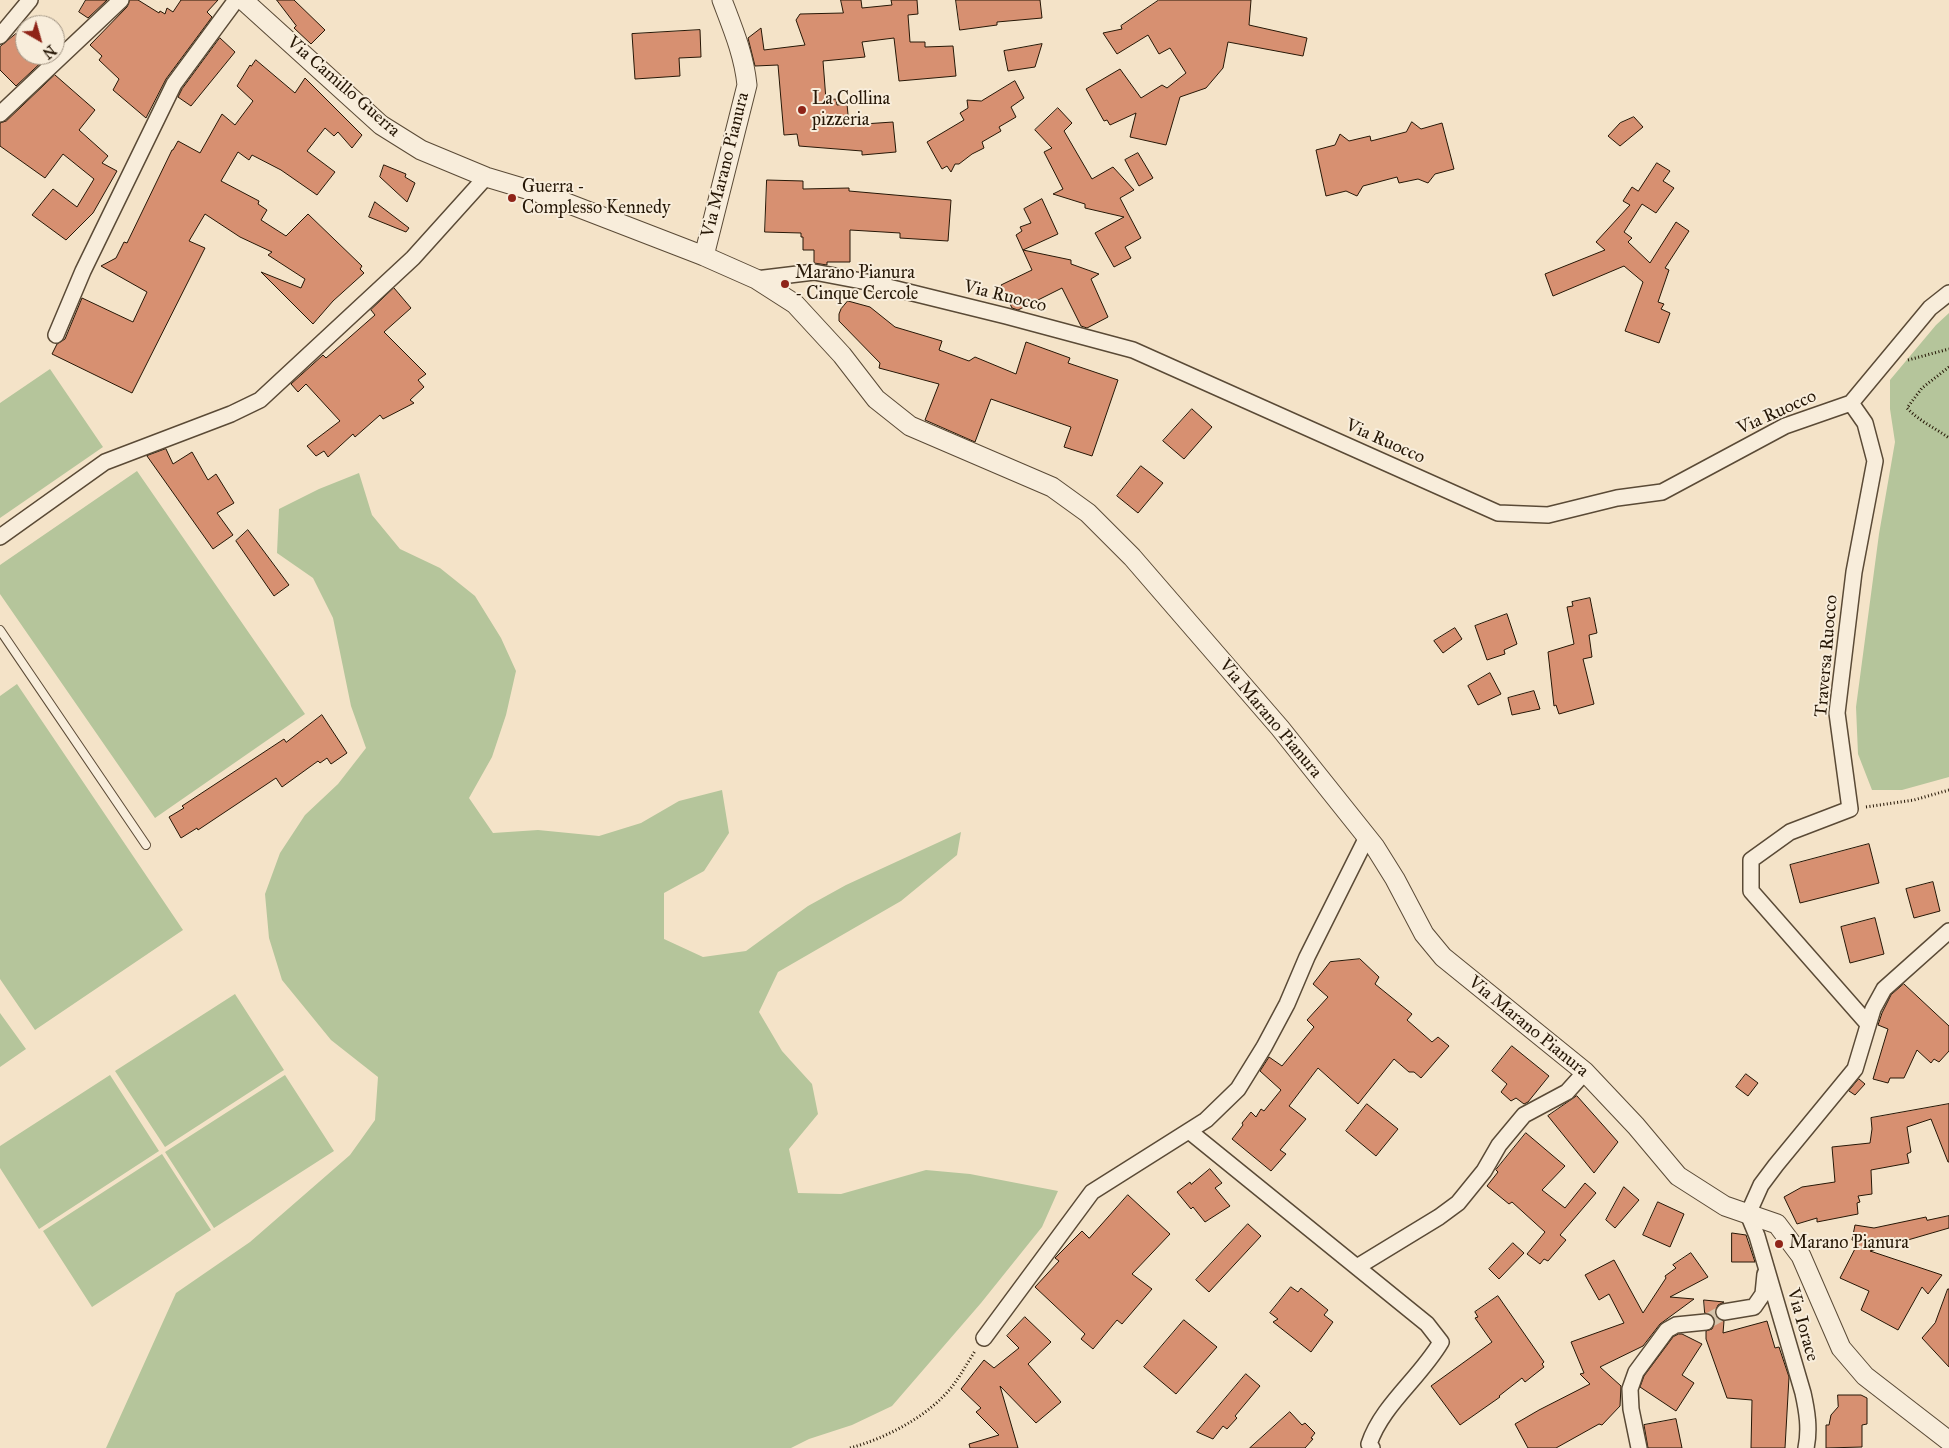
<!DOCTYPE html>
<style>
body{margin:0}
#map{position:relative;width:1949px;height:1448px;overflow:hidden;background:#f4e3c8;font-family:"IM FELL Great Primer",serif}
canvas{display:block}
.north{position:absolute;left:15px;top:15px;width:50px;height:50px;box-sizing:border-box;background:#f8eddb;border:1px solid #a49786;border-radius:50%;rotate:142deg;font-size:14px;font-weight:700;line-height:20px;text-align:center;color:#261706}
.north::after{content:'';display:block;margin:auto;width:18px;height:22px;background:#8f2418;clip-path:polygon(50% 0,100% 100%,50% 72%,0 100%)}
</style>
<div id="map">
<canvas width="1949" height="1448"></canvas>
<div class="north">N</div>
</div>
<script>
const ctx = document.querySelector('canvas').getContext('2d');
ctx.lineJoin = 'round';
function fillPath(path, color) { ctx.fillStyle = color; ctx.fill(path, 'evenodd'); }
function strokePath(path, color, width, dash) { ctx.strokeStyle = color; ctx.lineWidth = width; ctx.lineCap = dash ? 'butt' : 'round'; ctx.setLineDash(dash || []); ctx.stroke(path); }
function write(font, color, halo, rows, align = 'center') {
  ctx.font = font + ' "IM FELL Great Primer",serif'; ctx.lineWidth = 4; ctx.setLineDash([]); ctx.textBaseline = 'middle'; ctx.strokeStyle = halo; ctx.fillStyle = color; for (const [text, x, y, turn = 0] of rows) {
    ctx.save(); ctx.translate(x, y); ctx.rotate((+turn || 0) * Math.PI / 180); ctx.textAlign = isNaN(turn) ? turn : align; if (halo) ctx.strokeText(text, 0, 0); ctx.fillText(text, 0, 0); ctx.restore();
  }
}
fillPath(new Path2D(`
 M1949,313V777L1902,790H1872L1858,754L1856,707L1879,534L1895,442L1890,409V380L1936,325Z
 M50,369L103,447L0,518V403Z
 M137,471L305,714L155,818L0,594V565Z
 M359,473L372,515L400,549L440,568L475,596L501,638L516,671L506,715L492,757L469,798L493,833L538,830L599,836L641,823L679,801L722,790L729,833L704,871L664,893V939L703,957L746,951L808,906L846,885L961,832L957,855L901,901L778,972L759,1012L782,1051L812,1084L818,1114L789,1149L798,1193L841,1194L926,1170L970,1174L1058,1191L1042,1227L981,1303L892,1406L852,1425L809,1439L791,1448H106L176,1293L250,1242L350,1155L375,1120L378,1077L331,1040L282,980L269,938L265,894L280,853L305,815L338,784L366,748L351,706L333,618L313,578L277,553L279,509L319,489Z
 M17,684L183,930L35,1030L0,979V696Z
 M235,994L284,1070L165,1147L115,1071Z
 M0,1013L26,1049L0,1067Z
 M110,1075L159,1151L39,1229L0,1168V1146Z
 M285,1075L334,1151L214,1228L165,1152Z
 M162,1154L211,1230L92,1307L43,1231Z`), '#b5c59b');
const building = new Path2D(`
 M86,0H107L88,18L79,12Z
 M130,0H138L159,13L160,11L165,14L167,8L173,12L181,0H218L207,12L212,17L166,79L146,118L113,90L119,79L99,60L102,56L90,45L127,7Z
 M277,0H294L325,30L311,44L294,28L296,26Z
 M841,0H861L862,8L892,5L891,0H917L918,14L908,15L910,42H925V47L953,46L956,76L899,81L894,38L862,42L865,57L823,61L826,100L836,99L837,105L847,104L849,125L893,122L896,152L862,155V151L799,146L797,134L784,135L778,65L755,66L748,38L761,28L764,50L805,45L796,20L800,14L843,13Z
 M956,0H1040L1042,18L997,22V25L960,30Z
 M1159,0H1251L1249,25L1307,38L1303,56L1228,42L1223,68L1206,88L1180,97L1166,145L1130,137L1136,113L1110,125L1107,120L1104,121L1086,89L1120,69L1141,98L1162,85L1167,88L1186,73L1170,48L1159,54L1148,35L1117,54L1103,33L1122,29L1121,26Z
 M700,30L701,57L679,58L680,76L635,79L632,34Z
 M16,34L25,43V55H49L16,86L0,70V47Z
 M220,38L235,52L191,106L178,97L182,89Z
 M1042,44L1035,67L1008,71L1004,51Z
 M256,60L295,93L305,78L362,135L352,148L338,132L334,136L325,128L307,151L335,172L317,195L281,170L252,155L249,160L238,152L221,181L259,201L258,204L267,210L261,220L286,236L308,214L362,266L360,269L364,273L333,301L313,324L261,272L301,288L305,279L268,255L272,252L240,237L205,214L189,241L205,248L132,393L52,354L57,344L65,339L82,298L133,322L147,292L101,266L116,258L124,242L127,243L172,150H173L178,141L200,153L222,114L235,125L253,101L237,86L250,65L251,66Z
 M55,75L95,110L79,130L108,156L102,163L117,171L93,213L66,240L32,215L53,189L77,207L94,179L63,154L45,178L0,146V123L6,121Z
 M1015,81L1024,98L1011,107L1016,117L999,127L1001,131L982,142L984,148L972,154L959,164H955L951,172L947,166L942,169L927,142L964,120L960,113L968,108L967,100L981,101Z
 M1058,108L1072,123L1064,131L1092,179L1113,167L1134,190L1120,198L1141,238L1125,247L1131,258L1114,267L1095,233L1124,217L1085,208V204L1053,194L1063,189L1044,152L1052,148L1035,130Z
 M1634,117L1643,127L1620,146L1608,136L1620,123Z
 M1412,122L1421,129L1442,123L1454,169L1435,174L1428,183L1418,179L1399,183L1397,177L1363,186L1357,196L1346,191L1326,196L1316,150L1335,145L1340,134L1349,141L1370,136L1371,141L1406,132Z
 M1138,153L1153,178L1139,186L1125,160Z
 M1657,163L1670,171L1663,181L1674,188L1656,213L1642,204L1624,232L1632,238L1628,242L1650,263L1676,222L1689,231L1665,268L1669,270L1658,302L1664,304L1661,309L1670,313L1659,343L1625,331L1643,282L1624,266L1553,296L1545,274L1605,250L1596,242L1630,205L1623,201L1632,187L1638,191Z
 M384,165L406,174L405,177L415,183L407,202L380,177Z
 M767,180L803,181V189L849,188V191L951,200L948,241L900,238V233L850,230V262H827V265L814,263V250H803V237H801V233L765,232Z
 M1042,199L1058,234L1023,250L1071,260V264L1099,274L1091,279L1108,317L1087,328L1081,326L1062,288L1018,310L1012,308L1001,285L1032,270L1016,235L1022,231L1020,227L1031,223L1024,209Z
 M375,202L409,228L406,232L369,217Z
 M394,288L411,308L384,332L426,374L418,380L424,387L410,400L414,403L383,419L380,415L355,437L353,434L328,457L324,451L316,456L307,446L340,421L306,384L298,392L291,384L323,355L326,358L375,315L371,310Z
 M848,301L870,307L895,327L942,341L939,350L969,361L975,357L1016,374L1026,342L1070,358L1068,363L1118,380L1092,456L1064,447L1071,427L991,399L975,442L925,420L939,384L879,368L880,363L839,321V314L841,309Z
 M1192,409L1212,427L1184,459L1163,441Z
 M166,449L173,464L192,452L208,480L216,474L234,503L217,513L233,535L213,549L147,456Z
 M1141,466L1163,483L1138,513L1117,496Z
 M248,530L289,585L274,596L236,541Z
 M1590,598L1597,633L1589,635L1592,657L1583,659L1594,704L1559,714L1556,705L1554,706L1548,652L1574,644L1567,607L1573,606L1572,602Z
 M1507,614L1517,644L1504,650L1505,654L1487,660L1475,626Z
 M1455,628L1462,639L1443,653L1434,641Z
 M1490,673L1501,694L1478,705L1468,686Z
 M1534,691L1540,709L1512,715L1508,698Z
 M322,715L347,753L331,764L327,758L320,763L318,761L282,787L276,778L198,830L197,828L181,838L169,817L184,808L182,806L284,739L286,742Z
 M1869,844L1879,883L1800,903L1790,865Z
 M1933,882L1940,911L1914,918L1906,889Z
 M1875,918L1884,954L1850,963L1841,927Z
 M1360,959L1379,977L1375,984L1412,1014L1407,1020L1432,1042L1438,1037L1449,1046L1421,1078L1414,1072H1409L1394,1059L1358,1104L1318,1068L1289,1106L1306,1119L1280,1150L1286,1154L1271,1171L1232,1139L1243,1125L1242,1123L1251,1112L1256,1117L1261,1109L1264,1111L1281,1090L1260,1071L1269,1057L1282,1066L1314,1027L1307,1020L1328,997L1313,984L1330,962Z
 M1904,984L1949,1026V1051L1939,1062L1934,1059L1931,1063L1917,1050L1904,1078H1890L1888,1083L1873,1079L1888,1029L1878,1025L1882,1013L1891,995Z
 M1512,1046L1549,1076L1528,1102L1524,1104L1516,1098L1511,1101L1501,1092L1507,1084L1492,1071Z
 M1746,1074L1758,1083L1748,1096L1736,1087Z
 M1859,1079L1865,1084L1855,1095L1849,1091Z
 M1577,1096L1618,1142L1594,1173L1548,1116Z
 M1367,1104L1398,1129L1376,1156L1346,1131Z
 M1949,1104V1162H1948L1931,1119L1907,1127L1911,1152L1907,1154L1909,1163L1871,1170L1872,1194L1858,1196L1860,1202L1857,1203L1858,1214L1817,1222V1218L1797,1224L1784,1197L1802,1187L1835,1182L1832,1147L1870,1143L1872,1129L1871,1118Z
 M1526,1133L1565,1166L1542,1190L1565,1208L1585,1183L1596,1193L1560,1235L1566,1240L1548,1261L1544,1259L1540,1264L1527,1254L1545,1232L1512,1202L1509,1204L1487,1186L1498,1172L1496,1170Z
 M1210,1169L1222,1183L1215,1188L1230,1206L1205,1222L1193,1207L1191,1209L1177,1192L1190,1182L1191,1184Z
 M1624,1187L1639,1200L1615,1228L1606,1220Z
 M1128,1195L1170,1234L1132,1274L1152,1289L1122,1324L1117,1320L1093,1349L1081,1339L1085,1334L1035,1287L1059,1261L1055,1258L1082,1231L1089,1238Z
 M1658,1202L1684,1214L1670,1247L1643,1235Z
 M1949,1216V1228L1870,1251L1942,1275L1928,1294L1922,1287L1898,1330L1861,1310L1869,1291L1840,1278L1859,1241L1852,1240L1855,1225L1874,1228L1926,1217L1927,1220Z
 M1248,1224L1261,1236L1209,1292L1196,1280Z
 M1732,1233L1746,1235L1755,1262H1732Z
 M1513,1243L1524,1253L1499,1279L1489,1269Z
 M1691,1253L1708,1277L1670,1297L1694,1299L1660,1324L1643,1346L1600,1367L1621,1386L1620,1406L1602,1425L1599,1424L1556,1448H1528L1515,1424L1539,1410L1590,1384L1580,1374L1584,1373L1571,1342L1624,1323L1609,1294L1599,1300L1585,1275L1614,1260L1643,1313L1666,1278L1665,1276L1676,1268L1673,1265Z
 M1291,1287L1298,1292L1301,1288L1328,1310L1324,1315L1333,1322L1311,1352L1273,1322L1278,1319L1270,1313Z
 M1948,1289H1949V1367L1922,1338L1935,1323Z
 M1498,1296L1544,1362L1542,1364L1544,1367L1525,1382L1522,1378L1499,1396L1500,1397L1460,1425L1431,1386L1492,1342L1475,1318L1478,1317L1475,1312Z
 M1704,1300L1724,1302L1718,1305L1715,1313L1717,1318L1724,1321L1723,1333L1767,1321L1775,1348L1779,1347L1789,1377L1785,1448H1751L1752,1400L1727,1398L1706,1339V1331L1712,1329L1715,1322L1713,1316L1705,1313Z
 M1025,1317L1051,1342L1028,1364L1061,1402L1036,1423L1000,1386L1018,1448H970L969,1444L999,1435L976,1412L981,1408L961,1389L984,1360L994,1368L1019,1348L1007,1336Z
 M1184,1320L1217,1347L1176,1394L1144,1367Z
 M1679,1334H1682L1702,1344L1682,1375L1694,1383L1676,1411L1640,1387L1644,1376L1673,1337Z
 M1246,1374L1260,1386L1235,1416L1237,1418L1227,1429L1223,1426L1213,1439L1197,1432Z
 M1838,1395H1861L1867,1398V1424L1862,1425V1447L1826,1448V1425H1829L1831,1415L1838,1407Z
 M1290,1412L1302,1425L1305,1423L1315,1433L1311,1438L1313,1439L1305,1448H1250Z
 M1676,1419L1682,1448H1648L1644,1425Z`);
fillPath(building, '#d79071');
strokePath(building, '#261706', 1);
strokePath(new Path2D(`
 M1706,1322L1724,1312`), '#d5c4ab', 15, [15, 8]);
const service = new Path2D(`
 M0,630L146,845`);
const minor = new Path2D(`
 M0,36L30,0
 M0,114L121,0
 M756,279L814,272L872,283L1006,316L1133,350L1498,513L1548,515L1617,498L1662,492L1785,426L1851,403L1930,308L1949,293
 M56,335L83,271L174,84L236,0
 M1851,403L1865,423L1875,461L1854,572L1837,713L1850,809L1790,832L1751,860V891L1868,1024
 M0,537L105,462L231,414L260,400L413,258L486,177
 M1189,1131L1427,1324L1441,1342C1420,1378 1382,1405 1369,1444L1372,1448
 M1357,1267L1439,1217L1458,1203L1484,1171L1499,1145L1524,1115L1567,1092L1585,1072
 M1724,1312L1754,1307L1763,1294L1765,1274
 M984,1338L1092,1192L1206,1120L1238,1089L1264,1047L1287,1004L1307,957L1367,837
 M1639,1448L1631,1409L1630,1389L1636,1372L1667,1330L1676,1325L1706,1322
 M1806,1448C1810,1429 1807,1411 1803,1393L1757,1236L1748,1214L1761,1185L1776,1165L1855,1069L1873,1009L1884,989L1949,931`);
const tertiary = new Path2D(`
 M243,0L381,125L421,150L486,177L546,195L704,256L756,279L795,304L842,355L876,399L910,426L1052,487L1088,513L1132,557L1280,728L1375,847L1395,879L1424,934L1443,957L1585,1072L1636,1126L1678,1176L1725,1206L1777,1224L1801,1256L1841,1348L1865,1376L1949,1441
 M704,256L747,85C744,55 733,29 722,0`);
strokePath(service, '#5a4a36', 10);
strokePath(minor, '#5a4a36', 18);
strokePath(tertiary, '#5a4a36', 21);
strokePath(new Path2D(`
 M1908,360L1949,349
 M1949,367L1922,388L1907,408C1919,421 1935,428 1949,438
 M1866,807L1914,800L1949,790
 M850,1448C887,1438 931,1415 954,1384C962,1373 968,1362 975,1351`), '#261706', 3, [1, 2.5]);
strokePath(service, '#f8eddb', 8);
strokePath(minor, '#f8eddb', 15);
strokePath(tertiary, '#f8eddb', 19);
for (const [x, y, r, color] of [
 [802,110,5,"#8f2418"],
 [512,198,5,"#8f2418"],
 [785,284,5,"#8f2418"],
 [1779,1244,5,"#8f2418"]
]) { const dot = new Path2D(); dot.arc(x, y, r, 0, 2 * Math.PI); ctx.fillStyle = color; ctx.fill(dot); strokePath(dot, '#f8eddb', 2); }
write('18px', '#261706', '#f8eddb', [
 ["Via Camillo Guerra",343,87,41],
 ["Via Marano Pianura",726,165,-76],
 ["Via Ruocco",1005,297,14],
 ["Via Ruocco",1777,413,-24],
 ["Via Ruocco",1385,442,24],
 ["Traversa Ruocco",1827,656,-85],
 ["Via Marano Pianura",1270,719,50],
 ["Via Marano Pianura",1528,1027,39],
 ["Via Iorace",1802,1325,74]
]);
write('18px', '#261706', '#f8eddb', [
 ["La Collina",812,100],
 ["pizzeria",812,121],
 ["Guerra -",522,188],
 ["Complesso Kennedy",522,209],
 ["Marano Pianura",795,274],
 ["- Cinque Cercole",795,295],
 ["Marano Pianura",1789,1244]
], 'left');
</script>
